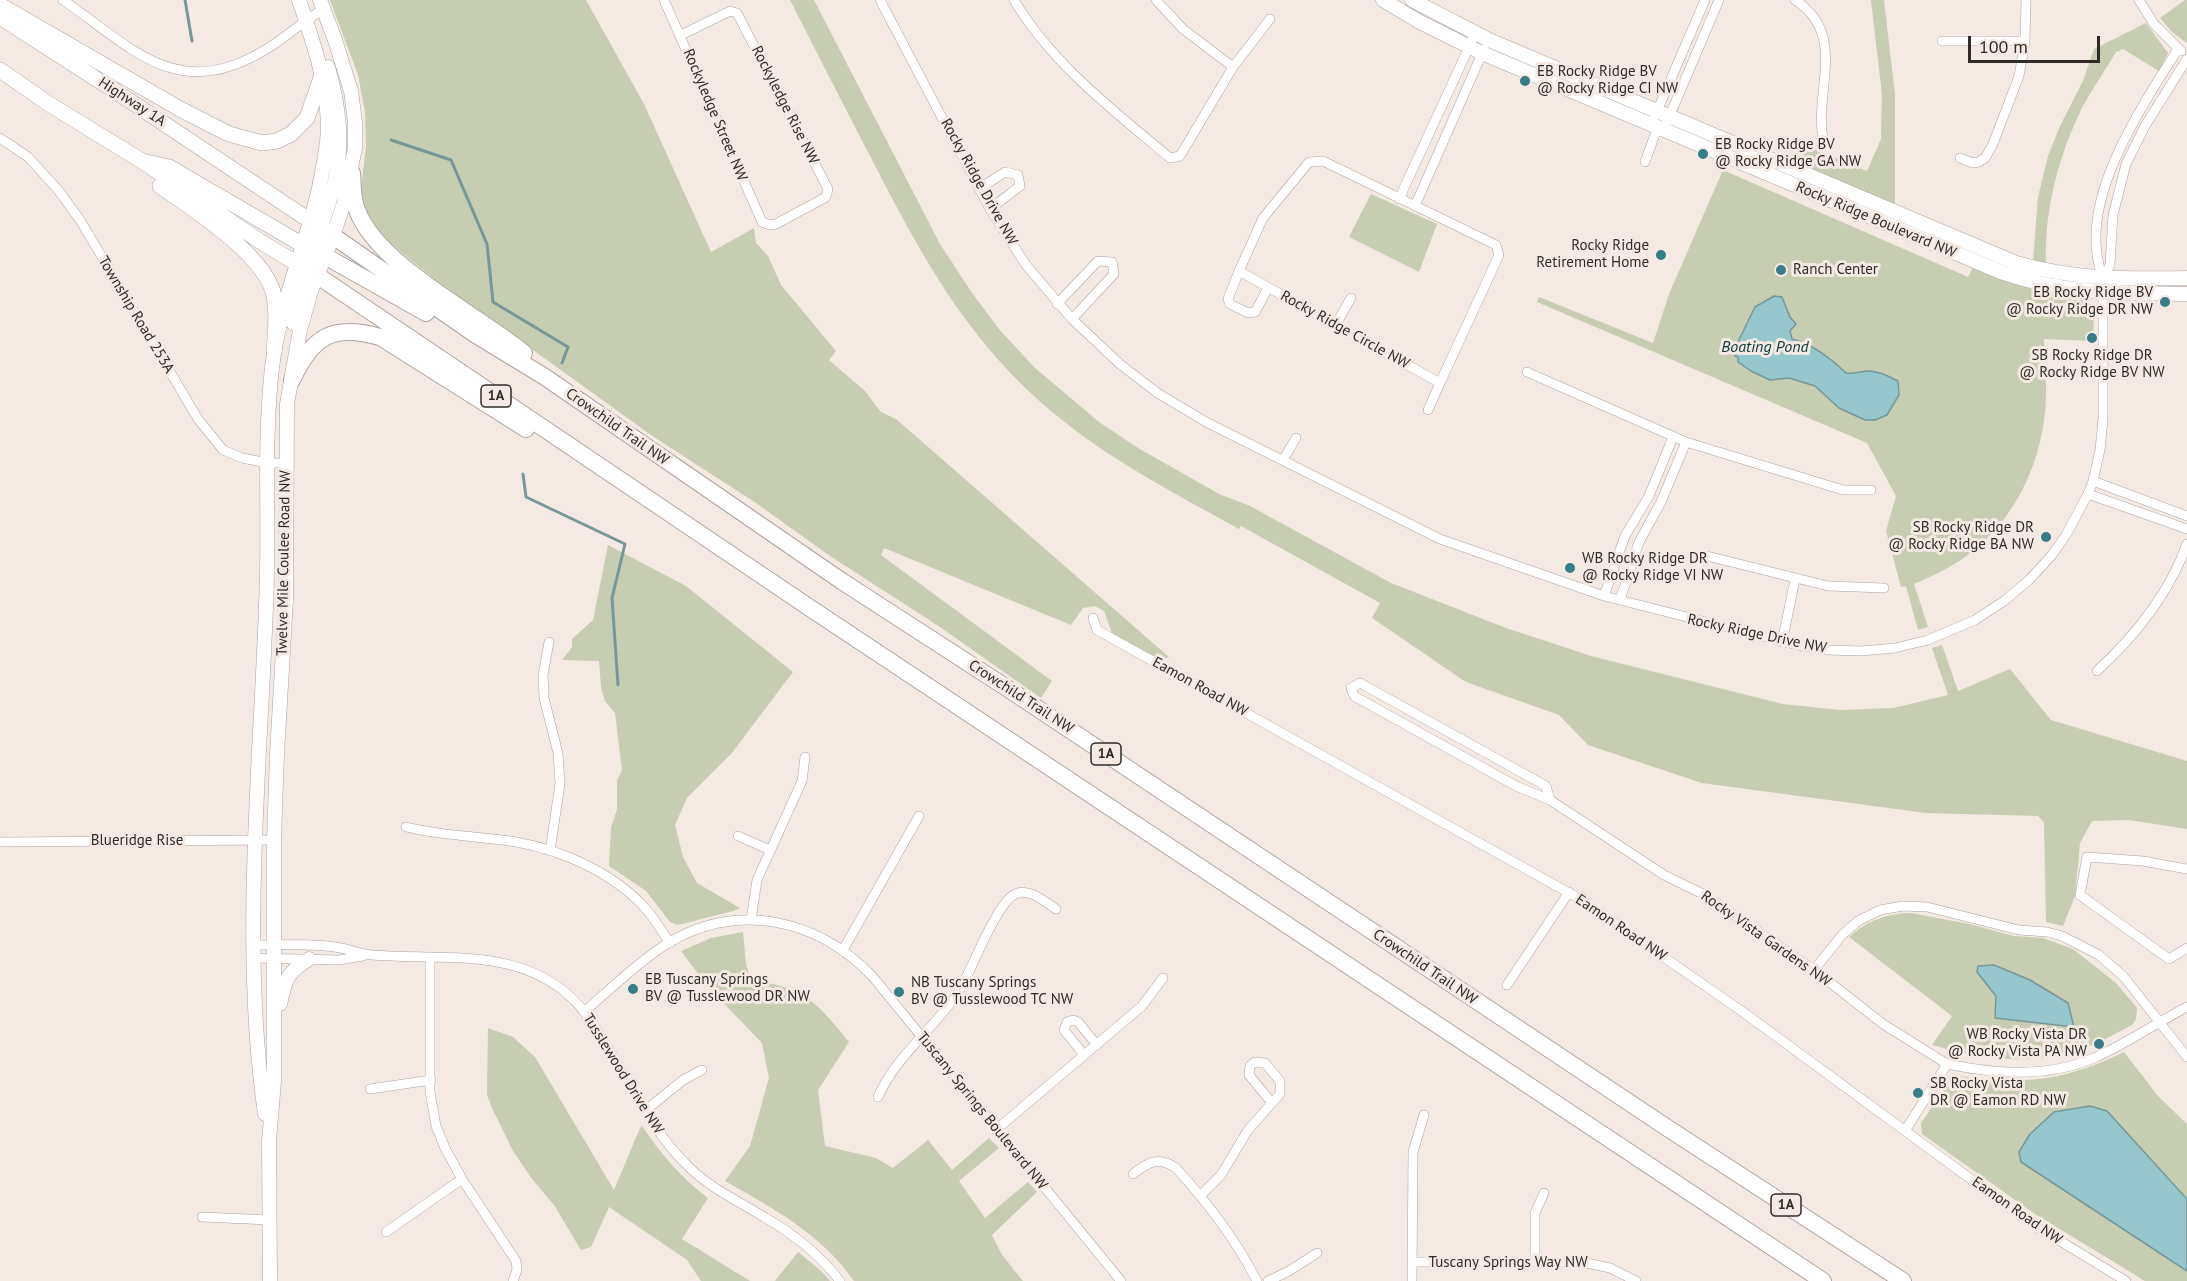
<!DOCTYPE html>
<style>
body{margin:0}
#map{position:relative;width:2187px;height:1281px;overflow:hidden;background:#f4e9e3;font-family:"PT Sans",sans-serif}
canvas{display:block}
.scale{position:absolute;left:1968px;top:36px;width:132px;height:27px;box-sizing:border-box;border:3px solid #302b29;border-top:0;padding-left:8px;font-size:18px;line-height:21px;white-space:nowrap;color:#302b29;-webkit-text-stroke:4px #f4e9e3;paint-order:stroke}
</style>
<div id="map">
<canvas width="2187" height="1281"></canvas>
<div class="scale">100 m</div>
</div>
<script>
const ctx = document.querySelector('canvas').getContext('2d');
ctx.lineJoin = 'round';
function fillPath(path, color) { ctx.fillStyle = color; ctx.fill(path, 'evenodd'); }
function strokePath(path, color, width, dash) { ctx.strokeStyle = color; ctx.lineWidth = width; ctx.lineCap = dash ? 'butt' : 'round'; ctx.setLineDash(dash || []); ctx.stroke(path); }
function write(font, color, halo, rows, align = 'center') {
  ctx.font = font + ' "PT Sans",sans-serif'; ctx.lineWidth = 6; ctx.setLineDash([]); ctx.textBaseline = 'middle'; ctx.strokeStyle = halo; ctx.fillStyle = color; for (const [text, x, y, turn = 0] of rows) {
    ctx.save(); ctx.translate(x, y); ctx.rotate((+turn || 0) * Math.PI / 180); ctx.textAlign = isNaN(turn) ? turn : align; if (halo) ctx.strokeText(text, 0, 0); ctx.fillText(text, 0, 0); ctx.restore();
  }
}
fillPath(new Path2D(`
 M330,0H586L644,104L711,252L754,228L756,243L768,256L781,285L836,351L829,360L865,391L881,412L896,419L1169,657L1163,661L1112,633L1104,611L1095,606L1083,608L1071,625L884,548L881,555L1052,681L1041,698L940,627L830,556L756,503L651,435L433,278L381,236L365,210L361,189L366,146L365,112L358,75Z
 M790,0H814L940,244L972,293L999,329L1034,367L1099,422L1138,448L1219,494L1250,506L1391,583L1506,628L1591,656L1783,704L1840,710L1893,708L1948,695L1932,648L1942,645L1958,691L2010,669L2051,720L2187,761V829L2129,820L2092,821L2080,843L2075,896L2063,926L2046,922L2044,822L2038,816L1926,813L1702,783L1588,745L1559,715L1466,682L1372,618L1380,603L1241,526L1239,529C1174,493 1108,459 1051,411C965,339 919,251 869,154C842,102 816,51 790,0Z
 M1871,0H1884L1895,95V207L1795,164L1803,144L1867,171L1881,139L1882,95Z
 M2185,0H2187V43L2172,32L2160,18Z
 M2146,23L2168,53L2159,71L2123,49L2116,52C2105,71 2092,89 2082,108C2058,157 2044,211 2046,265L2033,262L2038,197L2048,156L2060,126L2083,81L2094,49Z
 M1723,170L1968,277L1973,267C2009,281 2043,291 2082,297L2094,314L2093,341L2044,339C2045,366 2048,395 2044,421C2036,477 2007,530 1959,561C1945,571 1929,577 1914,584L1928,627L1918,630L1906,586L1901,587L1886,531L1896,496L1867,443L1537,302L1539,297L1653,343L1669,294Z
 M1371,194L1437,224L1419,272L1349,237Z
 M608,545L686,586L793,672L731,754L687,798L675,825L683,857L697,883L740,908L733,911L678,925L670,922L646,891L609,866L611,828L617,809V781L622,770L615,713L605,701L601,687L599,661L562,660L572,647V639L593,620Z
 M1911,913L1969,924L2014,936L2043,938L2073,949L2116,983L2137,1008L2136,1020L2132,1025C2120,1031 2108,1038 2095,1044C2043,1068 1985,1060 1932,1045L1952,1016L1849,937C1868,920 1886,914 1911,913Z
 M743,932L746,964L750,978L755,981C805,987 819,1005 849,1042L818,1090L825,1146L876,1158L893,1168L928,1140L952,1170L989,1138L999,1148L959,1181L985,1218L1028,1182L1037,1192L992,1235L1002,1255L1023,1281H854C820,1233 774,1209 725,1181L750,1146L769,1078L762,1043L709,988L681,951L711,938Z
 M488,1028L513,1037L535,1057L614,1190L640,1128L642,1126C661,1154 681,1178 708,1198L682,1239L750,1281H701L687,1260L609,1207L591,1247L581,1250L554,1205L532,1179L513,1151L492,1108L487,1095Z
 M2124,1052L2158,1096L2187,1124V1281H2145L2035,1214L1922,1134L1921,1123L1953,1077C1970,1075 1986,1080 2004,1080C2049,1082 2083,1072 2124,1052Z
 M798,1252C809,1261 821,1269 830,1281H775Z`), '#c6cdb3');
const water = new Path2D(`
 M1774,296L1782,297L1790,317L1796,324L1790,331L1792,339C1811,343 1833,360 1846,373C1854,374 1859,372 1866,371C1877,370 1889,376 1898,381L1899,395L1887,415L1875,420H1865L1839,408L1815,386L1789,378L1770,380L1751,371L1738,362V357L1735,356L1734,350L1755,307Z
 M1994,965L2030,980L2068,1003L2074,1027L1995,1018L1996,996L1977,972L1978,966Z
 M2090,1106L2107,1111L2187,1199V1271L2021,1162L2019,1152L2030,1134L2054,1112Z`);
fillPath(water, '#96c7cc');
strokePath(water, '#77989b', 1.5);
strokePath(new Path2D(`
 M185,0L192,41
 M391,140L451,160L487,244L493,302L568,347L562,363
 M523,474L526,497L625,544L612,598L618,685`), '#77989b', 3);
const street = new Path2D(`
 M63,0C131,47 177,103 263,51C285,39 302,21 324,9
 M664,0L762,222L770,225L776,224L826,197L828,189L737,13L730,11L681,35
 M880,0L990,209L1026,265L1072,319L1121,365L1159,394L1208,423L1440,539L1604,596L1797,645L1828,650L1862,651L1895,648L1928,640L1975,620L2004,601L2029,580L2052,555L2066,535L2088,494L2093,481L2100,450L2103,419V278C2074,204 2140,110 2178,49
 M1014,0C1052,64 1114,111 1170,158L1180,156L1233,67L1183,29L1156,0
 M1795,0C1848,34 1814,90 1823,139
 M2139,0L2154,24L2181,51
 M1942,41H2025
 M1233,67L1270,19
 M1655,116L1705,0
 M1664,129L1719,0
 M0,138L28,157L59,191L80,220L198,419L223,450L242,458L268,463H287
 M1960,158L1973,163L1979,162L1985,158L1993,144L2019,76L2025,41L2026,0
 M1323,161L1496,245L1499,255L1440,383L1239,271L1263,218L1309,162Z
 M1645,162L1658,126
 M979,189L1005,172L1018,175L1020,186L990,209
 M1399,199L1475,34
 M1415,206L1484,49
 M1239,271L1228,299L1230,304L1248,313L1255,312L1268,288
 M2103,278L2110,265L2113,215L2126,164L2145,126L2187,59
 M1057,304L1098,261L1112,262L1114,274L1072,319
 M1336,324L1351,298
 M1527,372L1686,442L1843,490H1871
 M1428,410L1440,383
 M1283,460L1296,438
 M2093,481L2187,516
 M2088,494L2187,529
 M1707,556L1828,586L1884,588
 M1604,596L1625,536L1649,496L1673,437
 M1620,600L1639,542L1661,502L1686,442
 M1093,618L1097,630L1580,899L1743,1012L2032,1224L2126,1281
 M549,642L543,675L544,698L558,753L560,784L550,851
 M1782,642L1795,580
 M2097,671C2136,635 2169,594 2187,544
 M1550,800L1546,786L1360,683L1351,688L1354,696L1516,786L1550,800L1664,875L1705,895L1814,970L1883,1024L1947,1064
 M406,827C442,836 479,836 516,842C562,850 614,873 646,909C655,919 662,932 670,943
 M738,836L770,850
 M0,842L274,840
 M2187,869L2143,861L2087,857L2080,895L2169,959L2187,948
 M751,920L757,880L802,781L805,757
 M255,945C283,945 313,943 341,948C351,950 361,954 371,955C447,961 533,944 586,1014C622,1062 643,1122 686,1164C709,1188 737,1200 764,1217C792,1233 820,1255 840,1281
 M843,950L919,816
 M255,958L339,960L363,956
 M430,958V1092L436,1126L445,1148L462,1179L516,1261L517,1270L513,1281
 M1814,970L1842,935L1858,921L1880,910L1903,906L1927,907L2019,930L2047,932L2062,936L2099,955L2124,977L2187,1057
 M1507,985L1569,892
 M584,1012C609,990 634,966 662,947C733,900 816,917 873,977L1121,1281
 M1084,1055L1064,1030L1067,1022L1073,1020L1078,1022L1097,1045
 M370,1089L431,1080
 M878,1097C897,1053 940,1025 963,984C973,965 998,902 1015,894C1029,887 1045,902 1056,909
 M646,1110L683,1080L702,1070
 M997,1129L1142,1006L1163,978
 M1905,1131L1947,1064C1995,1074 2047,1078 2094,1058C2126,1044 2156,1023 2187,1007
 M1133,1174C1148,1162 1159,1156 1176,1168C1208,1203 1235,1238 1257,1281
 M1201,1195L1221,1175L1248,1130L1280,1094V1081L1265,1063L1255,1062L1250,1066L1249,1075L1272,1103
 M202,1217L270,1220
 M386,1232L462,1179
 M1412,1262H1582L1610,1268L1636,1281
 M1535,1262V1213L1544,1193
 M1268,1281L1289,1271L1317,1253
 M1412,1281L1413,1152L1424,1115`);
const secondary = new Path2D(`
 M1383,0L1418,21L1482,53L2003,273C2064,294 2123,293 2187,294
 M1412,0L1489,40L2016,263C2076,280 2126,279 2187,278
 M318,238C322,220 330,203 334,185C344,144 339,107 328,67
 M293,323L309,260
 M280,1004C285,980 287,972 309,959
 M265,1114C241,946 260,774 266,606C270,527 263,446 272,368C279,306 305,248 319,188C323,167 328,147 328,126C327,82 313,41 299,0
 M270,1281L269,1141L274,1081V840L277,753L286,600L287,404L300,330L311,291L333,236L344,203L355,148V122L351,91L335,40L320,0`);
const primary = new Path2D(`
 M0,5L180,109L229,134L262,143L277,141L291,134L307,118L322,75
 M0,17L115,91L333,236L317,245H303L169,167L142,161
 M0,70L49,104L142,161L261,242L318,276
 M160,186C193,209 267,256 274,296C278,314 275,334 274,352`);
const highway = new Path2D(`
 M352,173C353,185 352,198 357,210C377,265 478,315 524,353
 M333,236L476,335L545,377L843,582L1010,690L1669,1129L1903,1281
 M297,263L309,258L325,256L426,313
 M318,276L810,608L1823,1281
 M292,380C312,337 332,323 380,337L526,429`);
strokePath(street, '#aea49f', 10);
strokePath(secondary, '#aea49f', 15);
strokePath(primary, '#aea49f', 16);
strokePath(highway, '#aea49f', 18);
strokePath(street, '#fff', 9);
strokePath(secondary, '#fff', 14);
strokePath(primary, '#fff', 15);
strokePath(highway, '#fff', 16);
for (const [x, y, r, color] of [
 [1525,81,6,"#367d88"],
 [1703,154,6,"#367d88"],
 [1661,255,6,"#367d88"],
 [1781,270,6,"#367d88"],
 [2165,302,6,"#367d88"],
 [2092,338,6,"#367d88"],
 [2046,537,6,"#367d88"],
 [1570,568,6,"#367d88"],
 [633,989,6,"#367d88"],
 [899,992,6,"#367d88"],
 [2099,1044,6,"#367d88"],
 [1918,1093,6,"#367d88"]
]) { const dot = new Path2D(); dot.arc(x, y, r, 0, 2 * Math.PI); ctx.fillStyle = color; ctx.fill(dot); strokePath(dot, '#f4e9e3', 2); }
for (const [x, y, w] of [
 [496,396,30],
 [1106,754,30],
 [1786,1205,30]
]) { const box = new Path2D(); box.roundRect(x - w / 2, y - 11, w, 22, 4.5); ctx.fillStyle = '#f4e9e3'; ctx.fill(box); strokePath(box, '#302b29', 1.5); }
write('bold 14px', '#302b29', null, [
 ["1A",496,396],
 ["1A",1106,754],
 ["1A",1786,1205]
]);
write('15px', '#302b29', '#f4e9e3', [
 ["EB Rocky Ridge BV",1537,72],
 ["@ Rocky Ridge CI NW",1537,89],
 ["EB Rocky Ridge BV",1715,145],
 ["@ Rocky Ridge GA NW",1715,162],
 ["Rocky Ridge",1649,246,"right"],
 ["Retirement Home",1649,263,"right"],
 ["Ranch Center",1793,270],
 ["EB Rocky Ridge BV",2153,293,"right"],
 ["@ Rocky Ridge DR NW",2153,310,"right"],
 ["SB Rocky Ridge DR",2092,356,"center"],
 ["@ Rocky Ridge BV NW",2092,373,"center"],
 ["SB Rocky Ridge DR",2034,528,"right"],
 ["@ Rocky Ridge BA NW",2034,545,"right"],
 ["WB Rocky Ridge DR",1582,559],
 ["@ Rocky Ridge VI NW",1582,576],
 ["EB Tuscany Springs",645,980],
 ["BV @ Tusslewood DR NW",645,997],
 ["NB Tuscany Springs",911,983],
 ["BV @ Tusslewood TC NW",911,1000],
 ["WB Rocky Vista DR",2087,1035,"right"],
 ["@ Rocky Vista PA NW",2087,1052,"right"],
 ["SB Rocky Vista",1930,1084],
 ["DR @ Eamon RD NW",1930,1101]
], 'left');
write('15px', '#302b29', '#f4e9e3', [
 ["Highway 1A",132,102,33],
 ["Rockyledge Rise NW",785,105,63],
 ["Rockyledge Street NW",715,115,67],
 ["Rocky Ridge Drive NW",979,182,61],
 ["Rocky Ridge Boulevard NW",1876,220,23],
 ["Township Road 253A",136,315,59],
 ["Rocky Ridge Circle NW",1345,330,29],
 ["Crowchild Trail NW",617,427,35],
 ["Twelve Mile Coulee Road NW",284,563,-89],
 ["Rocky Ridge Drive NW",1757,634,12],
 ["Eamon Road NW",1200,687,29],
 ["Crowchild Trail NW",1021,697,33],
 ["Blueridge Rise",137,841],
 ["Eamon Road NW",1621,928,34],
 ["Rocky Vista Gardens NW",1766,939,35],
 ["Crowchild Trail NW",1425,967,34],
 ["Tusslewood Drive NW",623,1074,58],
 ["Tuscany Springs Boulevard NW",982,1111,51],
 ["Eamon Road NW",2017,1211,35],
 ["Tuscany Springs Way NW",1508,1263]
]);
write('italic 16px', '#0b3a3f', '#f4e9e3', [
 ["Boating Pond",1765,347]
]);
</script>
